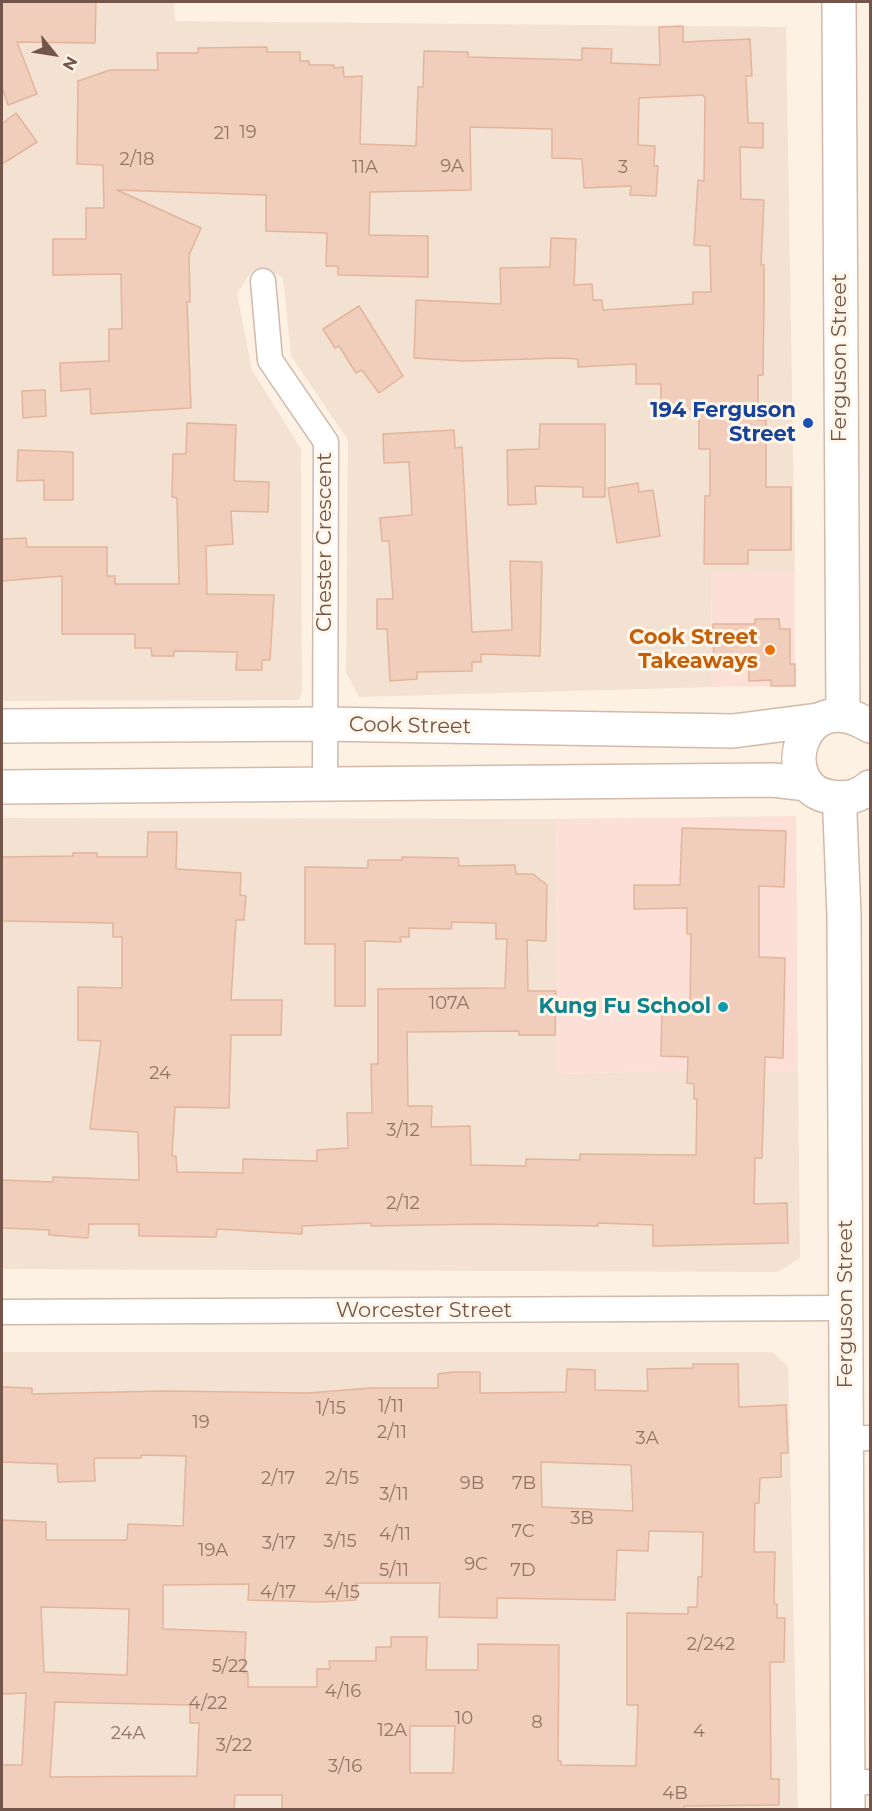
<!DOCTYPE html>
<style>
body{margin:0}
#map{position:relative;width:872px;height:1811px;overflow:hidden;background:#fcf1e3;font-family:Montserrat,sans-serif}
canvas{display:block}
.frame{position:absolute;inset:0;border:3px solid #735649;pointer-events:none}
.north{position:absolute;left:24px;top:24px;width:60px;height:60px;-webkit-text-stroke:4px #fff5e9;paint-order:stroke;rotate:120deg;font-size:16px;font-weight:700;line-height:24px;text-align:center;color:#735649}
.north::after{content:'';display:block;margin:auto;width:21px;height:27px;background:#735649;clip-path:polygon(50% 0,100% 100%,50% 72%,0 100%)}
</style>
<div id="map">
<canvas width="872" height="1811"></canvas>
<div class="frame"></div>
<div class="north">N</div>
</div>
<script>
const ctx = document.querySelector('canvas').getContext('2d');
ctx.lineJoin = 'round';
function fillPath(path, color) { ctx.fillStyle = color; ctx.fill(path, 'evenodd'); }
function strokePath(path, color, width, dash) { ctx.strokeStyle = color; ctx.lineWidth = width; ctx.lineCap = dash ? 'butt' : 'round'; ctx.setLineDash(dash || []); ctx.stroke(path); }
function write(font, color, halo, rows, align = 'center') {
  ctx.font = font + ' Montserrat,sans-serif'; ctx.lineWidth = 6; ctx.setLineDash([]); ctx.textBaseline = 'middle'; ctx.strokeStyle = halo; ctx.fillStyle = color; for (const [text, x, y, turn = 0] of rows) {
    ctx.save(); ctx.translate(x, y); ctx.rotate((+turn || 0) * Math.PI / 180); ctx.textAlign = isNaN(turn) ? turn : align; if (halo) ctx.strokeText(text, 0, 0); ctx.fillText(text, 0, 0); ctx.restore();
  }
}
fillPath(new Path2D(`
 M2,2H174L175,21L786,27L795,571L711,572L712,687L359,697L346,672L348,440L291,356L283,278L269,270L252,271L237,294L252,370L301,449L302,693L299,700L2,701Z
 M2,818L556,819L558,1074L661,1071L798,1072L800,1258L778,1272L2,1269Z
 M2,1352H772L788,1366L798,1809H2Z`), '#f3e2d1');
fillPath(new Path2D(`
 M711,571H795V680L790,686L712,687Z
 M796,816L798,1072L661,1071L558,1074L556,819Z`), '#fce0d7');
const building = new Path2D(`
 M2,2H96L95,43L17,42L37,94L8,105L2,87Z
 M683,26V42L750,39L752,76H746L748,123H763V148L740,147L741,199L764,200L761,265H764V299L763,375H758V420H766V487H791V550H748V564H704L705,496H710V449H699V409L661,410V384H636V364L578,367V359L561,358L464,361L414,358L416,300L501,304L500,268L550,267L551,238L576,239L574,285L592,284L593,300H602L603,310L693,304V292H711L710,246L694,245L698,180L704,181L705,98L703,95L639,98L638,145L655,146L654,166H658L656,196L630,195L631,186L584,188L582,159L552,158V129L470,127L471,190L370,192L369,235L428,236V277L338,275V266H326L327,233L266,231V195L117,190L201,228L189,255L190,302H187L191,408L91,414L90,389L61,391L60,363L109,361V329H122L121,274L53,275V239H86V208H104L103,165L77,164L78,81L110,70H158L157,53H198V48L267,47V52H300V61H309V65H334V68L343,67L344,77L362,76L360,144L416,146L418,87H423L424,51L468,52V57L582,60V48L612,49L611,63L660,65L659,27Z
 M16,113L37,142L2,164V124Z
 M359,306L403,376L379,393L362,370L356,373L339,346L335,348L323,329Z
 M45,390L46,416L23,418L22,391Z
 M187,423L236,425L234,481L269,482L268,512L231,511L233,544L206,546L207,594L274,595L270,660H262V670H236L237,652L174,651V656H152L151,648H135V634H62V576L2,581V539L26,538L27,547H107V576H115V584H179L177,498L172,497L173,454H186Z
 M540,424H605V497H583V487L535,486L536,504L508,505L507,450L539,449Z
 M454,430L455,448L462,447L472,632L512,630L510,561L542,562L540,656L481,654V662H472V671L417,672V679L390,681L387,629H377V599H393L389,541H382L380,518L412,515L409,462L384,463L383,434Z
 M18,450L73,452V500H44V480L17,481Z
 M638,483L639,492L653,490L660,536L617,543L608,488Z
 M755,619H779L780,629H790V664H795V686H771V680L749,681V664H714L713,624H755Z
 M682,828L786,831L784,887L759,886V957L785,958L783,1058L765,1057L762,1158H755L754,1204L787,1203L788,1243L653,1246V1225L598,1223V1226L481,1224L371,1226V1223L302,1226V1234L217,1229L216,1237L139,1236V1224H89L88,1238L49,1235V1230L2,1228V1180L53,1182V1177L139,1180L138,1132L90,1129L101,1041L78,1040V987L122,988V937H113V923L2,921V857L73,856V853H97V857H147L148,832H177L176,869L241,873L240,895L246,896L244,920H236L231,1000H282L281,1035H231L229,1108L175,1107L172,1156H176L177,1172L243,1173V1159L317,1161V1150L348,1148L347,1113H372L371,1064H378V989L505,988L507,939H496V923L452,922L451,929L409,928V937H400L401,942L365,941V1006H335V944H305V867L368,868V860H402V857L458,858L459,866L515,865L516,874H533L547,885L546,941L527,940L528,991H556L555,1035H519V1031L407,1032L408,1106H432L431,1127L470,1126L471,1165L526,1166V1159L580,1160V1154L696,1155L697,1099H694V1084L687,1083L688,1057L661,1056L662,1006H690L691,934H687V908L634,909V885H680Z
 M693,1364H738L739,1407L786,1405L788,1453H781V1477L760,1478L759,1503H755L754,1552H775L774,1604H777V1618H785L784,1662H770L771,1779H779V1805L684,1806V1809H282V1795H235L234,1809H2V1765H22L26,1693L2,1694V1520L46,1522V1540H127L128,1524L183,1526L186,1456L141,1455V1458H94L95,1481L58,1482L57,1464L2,1462V1387L32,1388V1394L164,1391L308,1393L371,1388H438V1374L452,1372H480V1393L566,1392L567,1369L595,1370V1390L648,1391L647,1369L693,1368ZM541,1462L631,1465L633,1511L542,1507ZM649,1531L703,1532L702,1577H698L697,1607H688V1614L627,1613V1705H638L636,1766L561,1765V1761H558L559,1645L478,1644V1670H426L427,1637H391V1647H376V1661H329L330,1669H317V1687H248V1673H244L246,1632L163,1629V1585L249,1584L248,1600L321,1602L356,1600V1583H440L439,1617L497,1618V1598L615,1600L617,1550L648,1551ZM41,1607L129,1609L127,1675L44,1672ZM55,1702L190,1705V1723H199L197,1776L50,1777ZM410,1726H455L453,1773H410Z`);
fillPath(building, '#f1cebb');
strokePath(building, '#e3b49c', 1.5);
const street = new Path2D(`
 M263,281L270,360L326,442L325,785
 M2,1312L846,1308
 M846,1439L870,1438
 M848,1783L870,1782`);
const secondary = new Path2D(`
 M839,2L843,715
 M2,726L323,724L733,731L818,720
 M870,726C798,681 773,791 832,797C848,799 858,797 870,787
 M2,787L773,780L807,784
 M842,798L840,814L844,916L848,1810`);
strokePath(street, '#cfbaad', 27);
strokePath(secondary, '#d2baaa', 36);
strokePath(street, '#fff', 24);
strokePath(secondary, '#fff', 33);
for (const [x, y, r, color] of [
 [808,423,6,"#1a4fb4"],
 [770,650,6,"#e8710a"],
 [723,1007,6,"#0f9aa8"]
]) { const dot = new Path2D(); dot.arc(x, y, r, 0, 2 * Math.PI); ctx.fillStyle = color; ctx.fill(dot); strokePath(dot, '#fff5e9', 2); }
write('18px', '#927466', null, [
 ["19",248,133],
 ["21",222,134],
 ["2/18",137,160],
 ["9A",452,167],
 ["11A",365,168],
 ["3",623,168],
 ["107A",449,1004],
 ["24",160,1074],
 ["3/12",403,1131],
 ["2/12",403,1204],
 ["1/11",391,1407],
 ["1/15",331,1409],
 ["19",201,1423],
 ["2/11",392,1433],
 ["3A",647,1439],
 ["2/17",278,1479],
 ["2/15",342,1479],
 ["9B",472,1484],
 ["7B",524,1484],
 ["3/11",394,1495],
 ["3B",582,1519],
 ["7C",523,1532],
 ["4/11",395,1535],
 ["3/15",340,1542],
 ["3/17",279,1544],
 ["19A",213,1551],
 ["9C",476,1565],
 ["5/11",394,1571],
 ["7D",523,1571],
 ["4/17",278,1593],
 ["4/15",342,1593],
 ["2/242",711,1645],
 ["5/22",230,1667],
 ["4/16",343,1692],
 ["4/22",208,1704],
 ["10",464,1719],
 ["8",537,1723],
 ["12A",392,1731],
 ["4",699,1732],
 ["24A",128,1734],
 ["3/22",234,1746],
 ["3/16",345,1767],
 ["4B",675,1794]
]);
write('21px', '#735649', '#fff5e9', [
 ["Ferguson Street",840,358,-90],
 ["Chester Crescent",325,542,-90],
 ["Cook Street",410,726,1],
 ["Ferguson Street",846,1304,-90],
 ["Worcester Street",424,1311]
]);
write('bold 21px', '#164399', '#fff5e9', [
 ["194 Ferguson",796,411],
 ["Street",796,435]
], 'right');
write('bold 21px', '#c56008', '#fff5e9', [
 ["Cook Street",758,638],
 ["Takeaways",758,662]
], 'right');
write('bold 21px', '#0d838f', '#fff5e9', [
 ["Kung Fu School",711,1007]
], 'right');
</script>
